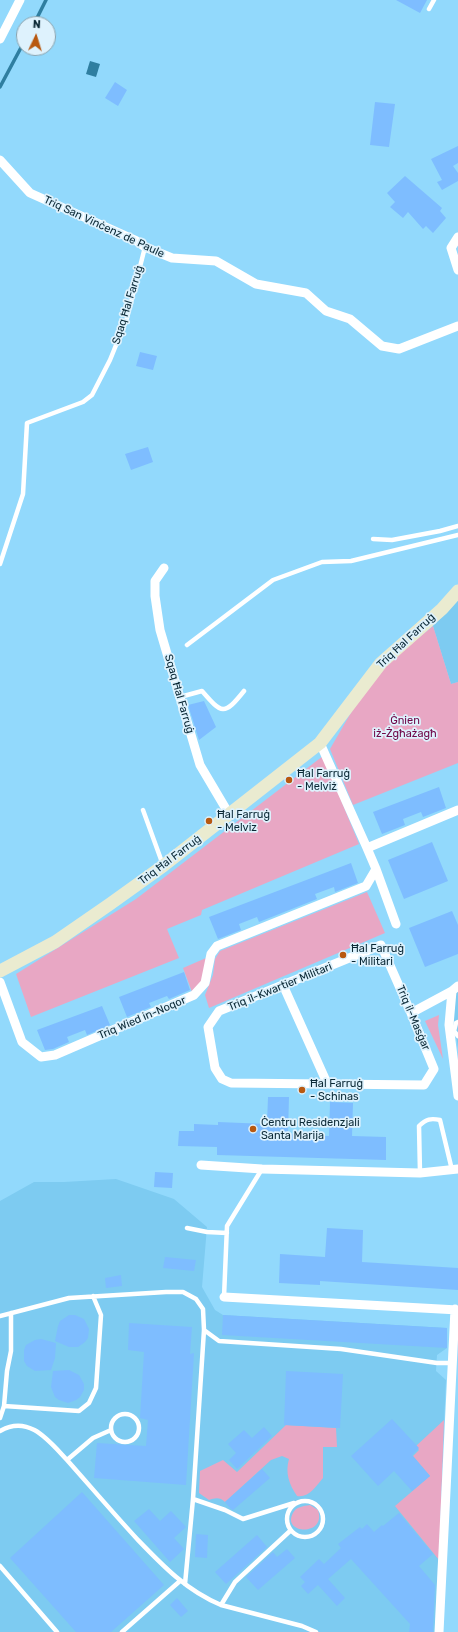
<!DOCTYPE html>
<meta charset="utf-8">
<style>
body{margin:0}
#map{position:relative;width:458px;height:1632px;overflow:hidden;background:#92d9fc;font-family:Rubik,sans-serif}
canvas{display:block}
.north{position:absolute;left:16px;top:16px;width:40px;height:40px;box-sizing:border-box;background:#def2fd;border:1px solid #8aa2ad;border-radius:50%;rotate:4deg;font-size:11px;font-weight:700;line-height:16px;text-align:center;color:#0b2936}
.north::after{content:'';display:block;margin:auto;width:14px;height:18px;background:#b85911;clip-path:polygon(50% 0,100% 100%,50% 72%,0 100%)}
</style>
<div id="map">
<canvas width="458" height="1632"></canvas>
<div class="north">N</div>
</div>
<script>
const ctx = document.querySelector('canvas').getContext('2d');
ctx.lineJoin = 'round';
function fillPath(path, color) { ctx.fillStyle = color; ctx.fill(path, 'evenodd'); }
function strokePath(path, color, width, dash) { ctx.strokeStyle = color; ctx.lineWidth = width; ctx.lineCap = dash ? 'butt' : 'round'; ctx.setLineDash(dash || []); ctx.stroke(path); }
function write(font, color, halo, rows, align = 'center') {
  ctx.font = font + ' Rubik,sans-serif'; ctx.lineWidth = 3.5; ctx.setLineDash([]); ctx.textBaseline = 'middle'; ctx.strokeStyle = halo; ctx.fillStyle = color; for (const [text, x, y, turn = 0] of rows) {
    ctx.save(); ctx.translate(x, y); ctx.rotate((+turn || 0) * Math.PI / 180); ctx.textAlign = isNaN(turn) ? turn : align; if (halo) ctx.strokeText(text, 0, 0); ctx.fillText(text, 0, 0); ctx.restore();
  }
}
fillPath(new Path2D(`
 M458,598V682L451,684L433,626Z
 M458,990V1048L450,996Z
 M116,1179L174,1199L207,1227L202,1287L215,1310L223,1315L447,1328V1348L437,1355L436,1371L446,1380L435,1632H0V1201L34,1182H64Z`), '#7dcbf1');
fillPath(new Path2D(`
 M433,626L451,684L458,682V763L353,805L330,749L356,704L389,662Z
 M323,756L359,844L202,910L201,915L167,929L179,958L31,1017L16,974L136,899Z
 M367,892L385,933L209,1008L205,995L213,975L215,959L220,951Z
 M206,958L201,984L192,992L183,968Z
 M439,1015L438,1025L443,1059L425,1021Z
 M444,1420L439,1560L395,1506L430,1476L413,1456L419,1450L416,1446Z
 M286,1425L336,1428L337,1447H323V1478C316,1486 309,1498 297,1496C289,1484 285,1473 289,1459L282,1456L271,1460L225,1502C220,1497 215,1498 209,1500L199,1493L200,1471L223,1460L237,1472Z
 M310,1505L318,1510C327,1537 281,1534 293,1513C296,1507 303,1506 310,1505Z`), '#e8a7c4');
fillPath(new Path2D(`
 M90,61L100,64L96,77L86,74Z`), '#2f7ea0');
strokePath(new Path2D(`
 M34,24L46,0
 M0,87L24,42`), '#2f7ea0', 3.5);
fillPath(new Path2D(`
 M396,0H427L420,13Z
 M115,82L127,90L118,106L105,98Z
 M375,102L395,104L389,147L370,145Z
 M458,146V163L453,166L458,173V181L442,190L437,182L442,180L431,159Z
 M405,176L442,208L440,211L446,218L433,233L426,226L423,229L408,212L403,218L390,207L395,202L387,193Z
 M140,352L157,356L153,370L136,366Z
 M148,447L153,462L131,470L125,454Z
 M204,701L216,727L199,740L188,705Z
 M439,787L446,808L423,817L421,812L403,819L405,825L382,834L373,812Z
 M432,842L448,881L404,899L388,860Z
 M351,863L358,883L335,892L334,887L315,894L317,899L259,922L257,917L239,924L241,930L218,939L209,917Z
 M452,911L458,925V954L425,967L409,928Z
 M184,972L190,990L169,999L167,996L149,1003L151,1007L127,1017L119,997Z
 M102,1006L110,1025L87,1035L85,1030L67,1037L69,1042L53,1049L45,1050L37,1030Z
 M268,1097H289L288,1134L329,1136L330,1102L353,1103L352,1136L386,1137V1160L217,1155V1147L178,1146L179,1131H194V1124L218,1125V1122L267,1124Z
 M155,1172L173,1173L172,1188L154,1187Z
 M327,1228L363,1230L362,1262L458,1268V1290L320,1281V1285L279,1283L280,1254L325,1257Z
 M165,1257L196,1260L194,1271L163,1268Z
 M121,1275L122,1286L106,1288L105,1278Z
 M69,1315H75L84,1319L89,1329L88,1338L85,1342L78,1347H69L55,1341L58,1326L60,1321Z
 M223,1315L447,1328V1348L222,1335Z
 M129,1323L192,1327L190,1354L194,1353L186,1485L94,1478L97,1443L146,1446L148,1420L140,1418L144,1352L128,1350Z
 M41,1339L56,1343L55,1358L51,1370L35,1371L27,1366L24,1361V1350L26,1345L35,1340Z
 M69,1370L79,1375L84,1384V1390L80,1397L76,1400L68,1403L59,1400L55,1397L51,1387L53,1371Z
 M286,1371L343,1374L340,1428L284,1425Z
 M392,1419L419,1448L412,1455L430,1476L412,1491L394,1471L378,1486L351,1456Z
 M264,1427L272,1436L237,1469L229,1460L236,1453L228,1444L244,1430L252,1438Z
 M262,1469L270,1478L233,1510L231,1509L225,1502Z
 M82,1492L164,1585L111,1632H76L10,1558Z
 M149,1509L160,1521L171,1511L186,1527L174,1538L184,1549L170,1562L134,1521Z
 M399,1513L433,1554L419,1566L435,1585L433,1632H409L410,1624L351,1559L328,1579L345,1598L337,1606L318,1585L308,1594L301,1586L305,1582L300,1577L319,1559L324,1564L341,1548L338,1544L360,1527L362,1529L367,1524L374,1532L382,1525L383,1526Z
 M196,1534L208,1535L207,1558L195,1557Z
 M257,1535L267,1547L226,1584L215,1572Z
 M287,1549L295,1558L258,1590L246,1577L273,1552L277,1557Z
 M177,1598L188,1611L181,1617L170,1605Z`), '#7ebdff');
strokePath(new Path2D(`
 M429,9L434,0
 M373,539L392,540L440,531L458,526
 M0,564L23,494L27,423L83,402L92,395L110,360L127,318L145,247
 M187,645L273,580L322,562L351,561L458,535
 M180,697L202,691C222,714 224,716 244,691
 M143,810L163,865
 M458,1022L456,1023L454,1031L458,1036
 M420,1173L419,1126C426,1119 431,1118 440,1120L452,1170
 M187,1228L207,1232L227,1233
 M224,1297L227,1226L262,1169
 M0,1316L69,1298L166,1292H183L196,1299L203,1309L204,1330L193,1499L185,1584
 M204,1330L219,1341L341,1349L437,1363H453
 M4,1406L79,1411L89,1403L96,1388L101,1315L93,1296
 M111 1428a14 14 0 1 1 28 0a14 14 0 1 1-28 0Z
 M0,1418L4,1406L7,1371L11,1351V1313
 M0,1431C29,1414 49,1441 67,1460L93,1438L111,1430
 M67,1460C91,1487 114,1514 138,1540C163,1566 187,1591 221,1605L302,1626L316,1632
 M193,1499L225,1510L243,1519L294,1503
 M287 1519a18 18 0 1 1 36 0a18 18 0 1 1-36 0Z
 M0,1566L57,1632
 M221,1605L235,1582L290,1531
 M122,1632L180,1581`), '#fff', 4.5);
strokePath(new Path2D(`
 M0,39L20,0
 M0,160L30,193L135,240L145,247L172,258L216,261L256,284L306,293L326,311L350,319L382,346L399,349L458,326
 M458,237L451,248L458,270
 M164,568L155,581V596L160,630L200,765L229,814
 M320,743L367,848
 M376,869L396,924
 M381,945L411,1013L434,1069L424,1085L231,1083L222,1079L215,1068L208,1027L219,1011Z
 M0,982L22,1042L41,1057L55,1055L194,995L205,983L211,954L217,946L366,886L376,869L367,848L458,810
 M283,985L327,1083
 M452,991L449,1025L458,1096
 M411,1013L452,991L458,986
 M201,1165L262,1169L420,1173L458,1169
 M224,1297L458,1310
 M439,1632L455,1309`), '#fff', 9);
strokePath(new Path2D(`
 M0,971L55,942L110,904L163,866L320,743L381,663L442,609L458,591`), '#eaebd0', 13);
for (const [x, y, r, color] of [
 [289,780,4,"#b85911"],
 [209,821,4,"#b85911"],
 [343,955,4,"#b85911"],
 [302,1090,4,"#b85911"],
 [253,1129,4,"#b85911"]
]) { const dot = new Path2D(); dot.arc(x, y, r, 0, 2 * Math.PI); ctx.fillStyle = color; ctx.fill(dot); strokePath(dot, '#def2fd', 1.5); }
write('11px', '#0b2936', '#def2fd', [
 ["Triq San Vinċenz de Paule",104,227,25],
 ["Sqaq Ħal Farruġ",128,305,-73],
 ["Triq Ħal Farruġ",406,641,-43],
 ["Sqaq Ħal Farruġ",179,694,74],
 ["Triq Ħal Farruġ",170,860,-37],
 ["Triq il-Kwartier Militari",280,987,-22],
 ["Triq Wied in-Noqor",142,1018,-23],
 ["Triq il-Masġar",413,1018,67]
]);
write('11px', '#6f0748', '#def2fd', [
 ["Ġnien",405,721],
 ["iż-Żgħażagħ",405,734]
]);
write('11px', '#0b2936', '#def2fd', [
 ["Ħal Farruġ",297,774],
 ["- Melviż",297,787],
 ["Ħal Farruġ",217,815],
 ["- Melviz",217,828],
 ["Ħal Farruġ",351,949],
 ["- Militari",351,962],
 ["Ħal Farruġ",310,1084],
 ["- Schinas",310,1097],
 ["Ċentru Residenzjali",261,1123],
 ["Santa Marija",261,1136]
], 'left');
</script>
